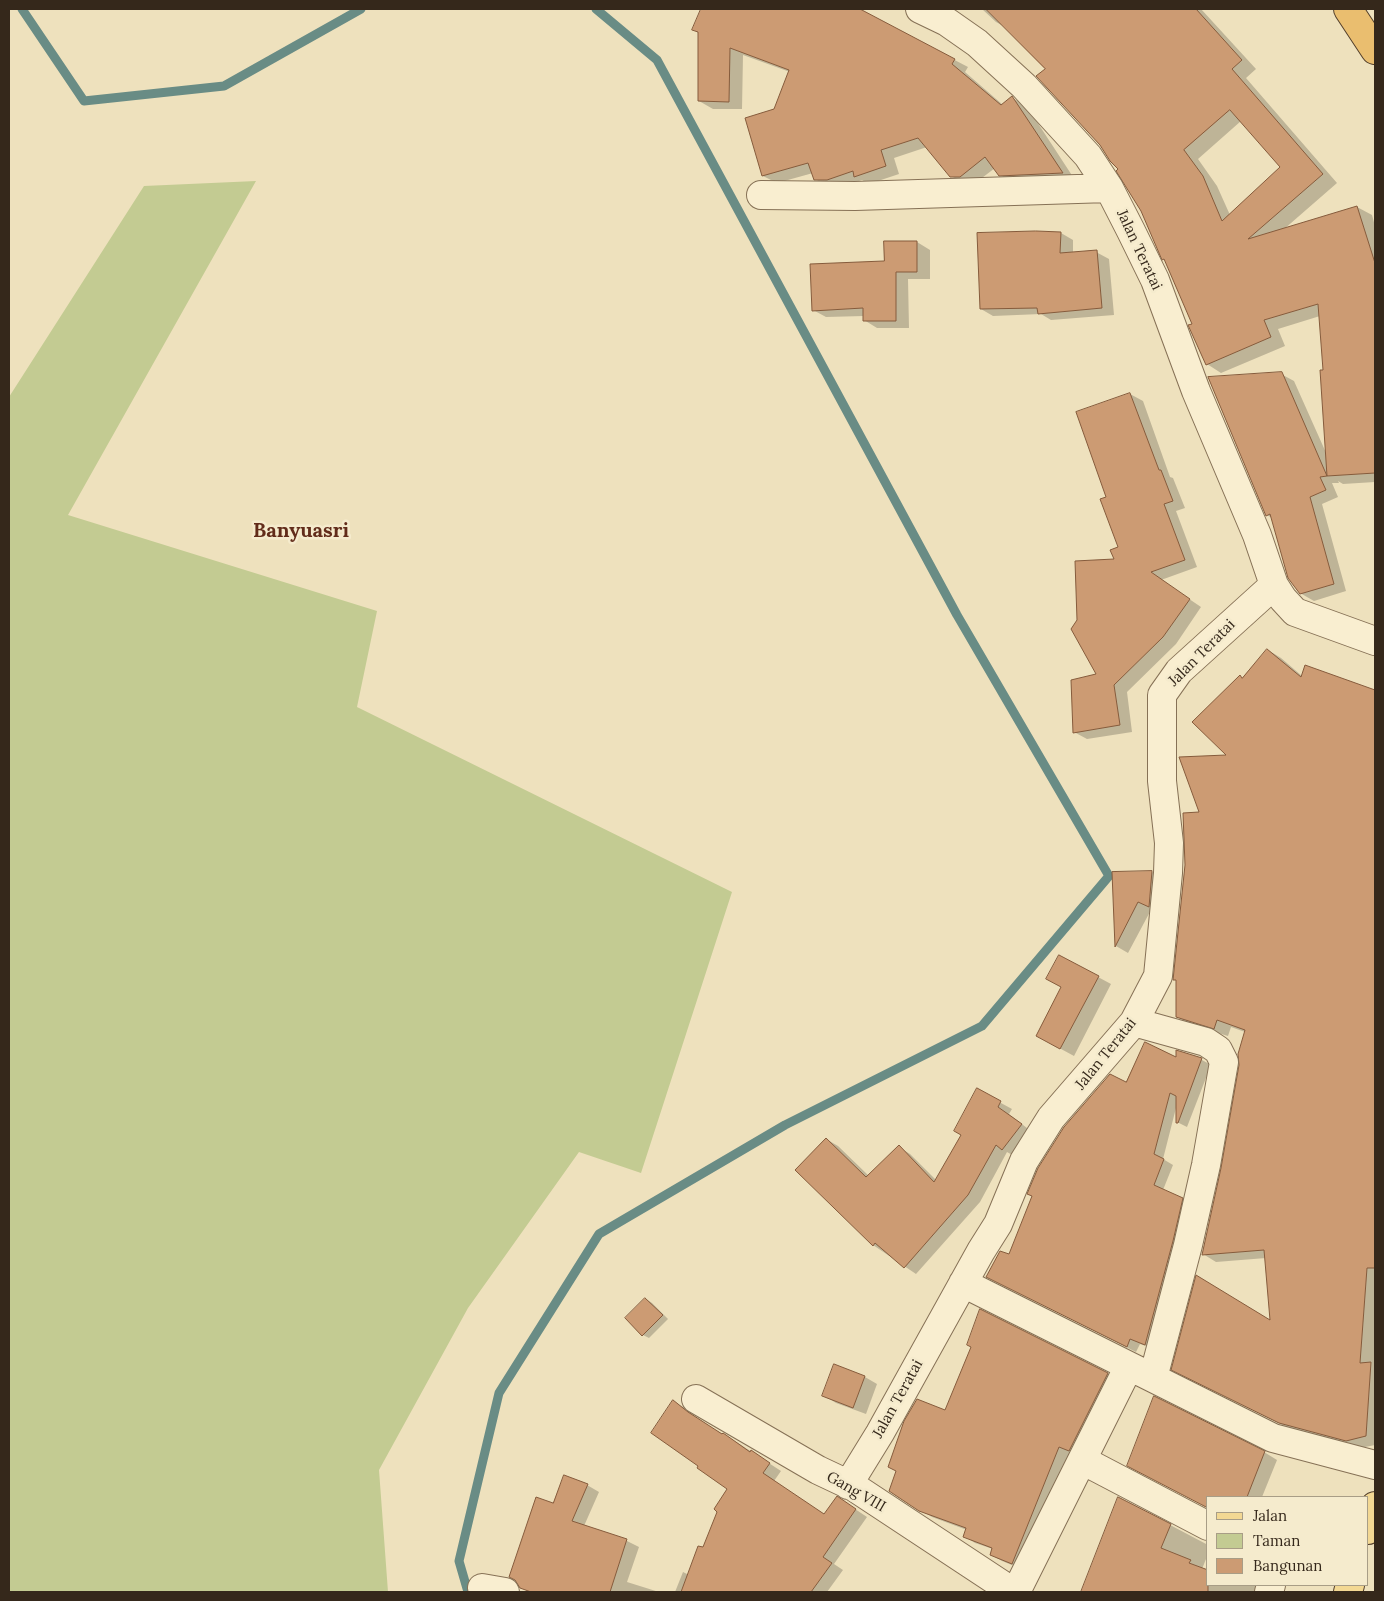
<!DOCTYPE html>
<style>
body{margin:0}
#map{position:relative;width:1384px;height:1601px;overflow:hidden;background:#eee1bd;font-family:Lora,serif}
canvas{display:block}
.frame{position:absolute;inset:0;border:10px solid #35281b;pointer-events:none}
.legend{position:absolute;left:1206px;top:1496px;width:162px;height:90px;box-sizing:border-box;background:#f5ebcd;border:1px solid #a89d86;margin:0;padding:6px 9px;list-style:none;font-size:15px;color:#35281b}
.legend li{display:flex;align-items:center;gap:10px;height:25px}
.legend b{width:25px;border:1px solid #a89d86}
</style>
<div id="map">
<canvas width="1384" height="1601"></canvas>
<div class="frame"></div>
<ul class="legend">
<li><b style="height:6px;background:#f3d893"></b>Jalan</li>
<li><b style="height:14px;background:#c3cb92"></b>Taman</li>
<li><b style="height:14px;background:#cc9b73"></b>Bangunan</li>
</ul>
</div>
<script>
const ctx = document.querySelector('canvas').getContext('2d');
ctx.lineJoin = 'round';
function fillPath(path, color) { ctx.fillStyle = color; ctx.fill(path, 'evenodd'); }
function strokePath(path, color, width, dash) { ctx.strokeStyle = color; ctx.lineWidth = width; ctx.lineCap = dash ? 'butt' : 'round'; ctx.setLineDash(dash || []); ctx.stroke(path); }
function write(font, color, halo, rows, align = 'center') {
  ctx.font = font + ' Lora,serif'; ctx.lineWidth = 5; ctx.setLineDash([]); ctx.textBaseline = 'middle'; ctx.strokeStyle = halo; ctx.fillStyle = color; for (const [text, x, y, turn = 0] of rows) {
    ctx.save(); ctx.translate(x, y); ctx.rotate((+turn || 0) * Math.PI / 180); ctx.textAlign = isNaN(turn) ? turn : align; if (halo) ctx.strokeText(text, 0, 0); ctx.fillText(text, 0, 0); ctx.restore();
  }
}
fillPath(new Path2D(`
 M256,181L68,515L377,611L357,707L732,892L641,1173L579,1152L468,1308L379,1470L388,1592H9V397L144,186Z`), '#c3cb92');
fillPath(new Path2D(`
 M702,9H857L968,67L965,72L1003,105L1012,98L1026,105L1075,180L1014,183L1000,175L995,168L974,184H965L951,176L927,147L894,158L899,174L869,184L862,180L841,187H829L815,179L813,173L777,183L763,176L775,110L790,72L743,55L742,109H713L699,101V33L694,30Z
 M982,9H1201L1256,69L1246,78L1337,183L1283,230L1357,207L1372,215L1375,226V482L1343,484L1338,481L1339,483H1332L1338,497L1322,504L1346,591L1314,601L1300,593L1272,518L1267,515L1281,374L1294,381L1327,455L1324,371L1320,316L1278,329L1285,346L1221,373L1207,364L1193,324L1166,261L1163,259L1142,211L1120,170L1047,69L1007,28L996,22ZM1241,121L1282,167L1230,215L1217,186L1198,159Z
 M1061,233L1073,240V254L1096,252L1109,259L1114,315L1051,320L1041,314L993,316L981,309Z
 M917,242L930,250V279H908L909,328H877L864,320V316L826,317L813,310Z
 M1130,394L1143,401L1170,477L1173,478L1185,508L1176,511L1197,567L1161,580L1201,607L1176,644L1127,692L1132,732L1087,739L1074,732L1098,674L1115,560L1120,548L1108,497Z
 M1268,650L1281,658L1302,676L1306,667L1375,691V1342L1374,1365L1375,1366V1445L1360,1448L1294,1431L1186,1377L1271,1322L1266,1258L1216,1262L1203,1254L1223,1168L1245,1032L1231,1027L1228,1036L1191,1025L1177,1017L1200,813L1229,756L1243,679Z
 M1152,872L1165,879L1152,908L1128,953L1116,946L1113,873Z
 M1059,956L1111,984L1074,1056L1050,1043L1063,987Z
 M1177,1052L1202,1060L1211,1065L1187,1127L1177,1122L1176,1108L1163,1159L1173,1165L1163,1190L1191,1204L1155,1349L1140,1344L1136,1352L997,1282L1009,1255L1126,1083L1177,1059Z
 M977,1090L1012,1109L1009,1114L1032,1132L1014,1156L1007,1152L980,1202L916,1274L873,1245L826,1139L838,1146L869,1176L899,1147L910,1154L937,1181L963,1134Z
 M646,1299L652,1303L668,1319L649,1338L643,1335L626,1318Z
 M835,1365L865,1377L877,1384L866,1414L836,1403L823,1395Z
 M1107,1374L1119,1380L1080,1457L1070,1452L1024,1570L1002,1561L991,1555L993,1549L975,1543L964,1536L967,1530L932,1517L920,1510L946,1411Z
 M674,1402L685,1408L700,1421L738,1443L781,1471L774,1481L825,1515L849,1505L867,1517L834,1564L843,1570L827,1592H675L683,1572L689,1575L703,1549L728,1489Z
 M1264,1452L1277,1460L1262,1497H1208L1142,1473Z
 M587,1485L599,1492L584,1526L627,1541L639,1547L627,1582L659,1592H530L521,1587L554,1504Z
 M1119,1498L1208,1545V1554L1202,1569L1208,1585H1257L1267,1592H1083Z`), '#0003');
strokePath(new Path2D(`
 M22,9L84,101L224,86L361,9
 M468,1592L459,1561L499,1393L599,1234L785,1125L982,1026L1109,876L957,615L657,60L596,9`), '#698c85', 9);
const building = new Path2D(`
 M701,9H860L955,59L952,64L1001,105L1012,96L1063,173L999,176L985,157L960,177H950L918,138L881,150L886,166L854,177L853,171L827,180H814L808,163L762,176L745,118L774,109L789,70L730,48L729,102L698,101V32L692,30Z
 M986,9H1196L1242,60L1232,69L1323,174L1248,239L1357,206L1375,263V473L1327,476L1320,370H1323L1318,304L1264,320L1271,337L1206,365L1188,325L1192,324L1164,259L1162,260L1141,211L1116,171L1118,169L1110,161L1100,145L1036,76L1045,69ZM1230,110L1280,167L1222,221L1203,176L1184,150Z
 M1036,231L1061,232L1060,253L1097,250L1102,308L1038,314L1037,308L980,309L977,233Z
 M884,241H917V272H896V321H863V308L812,311L810,264L884,261Z
 M1282,372L1327,476L1320,477L1326,490L1310,497L1334,584L1300,594L1288,578L1270,514L1266,516L1208,377Z
 M1130,393L1159,470H1161L1173,501L1164,504L1185,560L1151,572L1190,599L1163,637L1114,685L1120,725L1073,733L1071,680L1096,674L1071,629L1077,620L1075,561L1114,559L1110,550L1118,547L1100,499L1106,497L1076,412Z
 M1267,649L1301,677L1305,665L1375,690V1268H1367L1360,1363L1371,1362L1366,1436L1346,1441L1279,1423L1171,1370L1196,1275L1270,1320L1264,1250L1202,1255L1221,1168L1239,1065L1238,1054L1245,1030L1217,1020L1214,1029L1176,1017V980H1173L1185,865L1183,813L1199,812L1179,757L1226,755L1192,722L1240,675L1242,678Z
 M1152,871L1149,907L1138,902L1115,947L1112,872Z
 M1059,955L1099,976L1060,1049L1036,1036L1061,987L1046,979Z
 M1145,1042L1176,1057V1050L1202,1058L1178,1123H1176V1096L1170,1093L1154,1154L1164,1159L1154,1185L1183,1198L1173,1241L1145,1345L1130,1339L1127,1347L986,1277L1000,1251L1009,1254L1032,1196L1027,1194L1038,1168L1064,1127L1110,1074L1126,1082Z
 M977,1088L1001,1101L998,1107L1022,1124L1002,1150L996,1145L968,1195L904,1268L875,1243L873,1246L795,1170L826,1138L866,1177L899,1145L934,1182L961,1135L954,1131Z
 M645,1298L663,1315L642,1336L625,1318Z
 M980,1309L1108,1373L1069,1451L1059,1447L1012,1564L990,1555L992,1548L963,1537L966,1528L919,1511L889,1491L896,1471L888,1467L904,1421L917,1399L945,1410L971,1347L967,1345Z
 M834,1364L865,1376L853,1408L822,1396Z
 M1154,1396L1265,1451L1247,1497H1208V1508L1127,1466Z
 M673,1400L688,1412L722,1434L723,1433L726,1435L750,1452L751,1450L770,1463L763,1473L824,1514L837,1496L856,1509L823,1557L832,1563L811,1592H681L698,1546L703,1547L717,1512L714,1509L727,1489L697,1468L698,1466L651,1433Z
 M564,1475L588,1484L572,1521L627,1539L610,1592H531L520,1588L515,1580L509,1577L536,1497L553,1503Z
 M1118,1497L1171,1524L1161,1548L1191,1560L1189,1563L1208,1570V1592H1081Z`);
fillPath(building, '#cc9b73');
strokePath(building, '#855b3c', 1);
const minor = new Path2D(`
 M920,9L947,22L977,43L1024,86L1088,156L1109,188L1131,231L1155,280L1196,391L1257,535L1274,585L1283,599L1295,612L1375,641
 M761,195L855,196L1109,188
 M1134,1022L1206,1042L1218,1050L1224,1062L1206,1165L1188,1245L1153,1378
 M963,1283L1273,1438L1375,1465
 M696,1399L818,1470L854,1487L1013,1592
 M1082,1460L1208,1526
 M848,1485L880,1433L981,1251L998,1224L1024,1161L1051,1118L1134,1022L1158,976L1168,873L1169,843L1162,781V695L1179,671L1274,585
 M482,1588L505,1592
 M1016,1592L1129,1366
 M1269,1592L1271,1585`);
const primary = new Path2D(`
 M1368,1530L1375,1506
 M1348,1592L1350,1585`);
const trunk = new Path2D(`
 M1348,9L1375,50`);
strokePath(minor, '#867156', 30);
strokePath(primary, '#533f2b', 30);
strokePath(trunk, '#533f2b', 30);
strokePath(minor, '#f9eed0', 28);
strokePath(primary, '#f3d893', 28);
strokePath(trunk, '#eabe6f', 28);
write('15px', '#35281b', '#f5ebcd', [
 ["Jalan Teratai",1139,250,65],
 ["Jalan Teratai",1202,653,-45],
 ["Jalan Teratai",1106,1054,-51],
 ["Jalan Teratai",898,1399,-61],
 ["Gang VIII",856,1492,30]
]);
write('bold 20px', '#622c1a', '#f5ebcd', [
 ["Banyuasri",301,531]
]);
</script>
